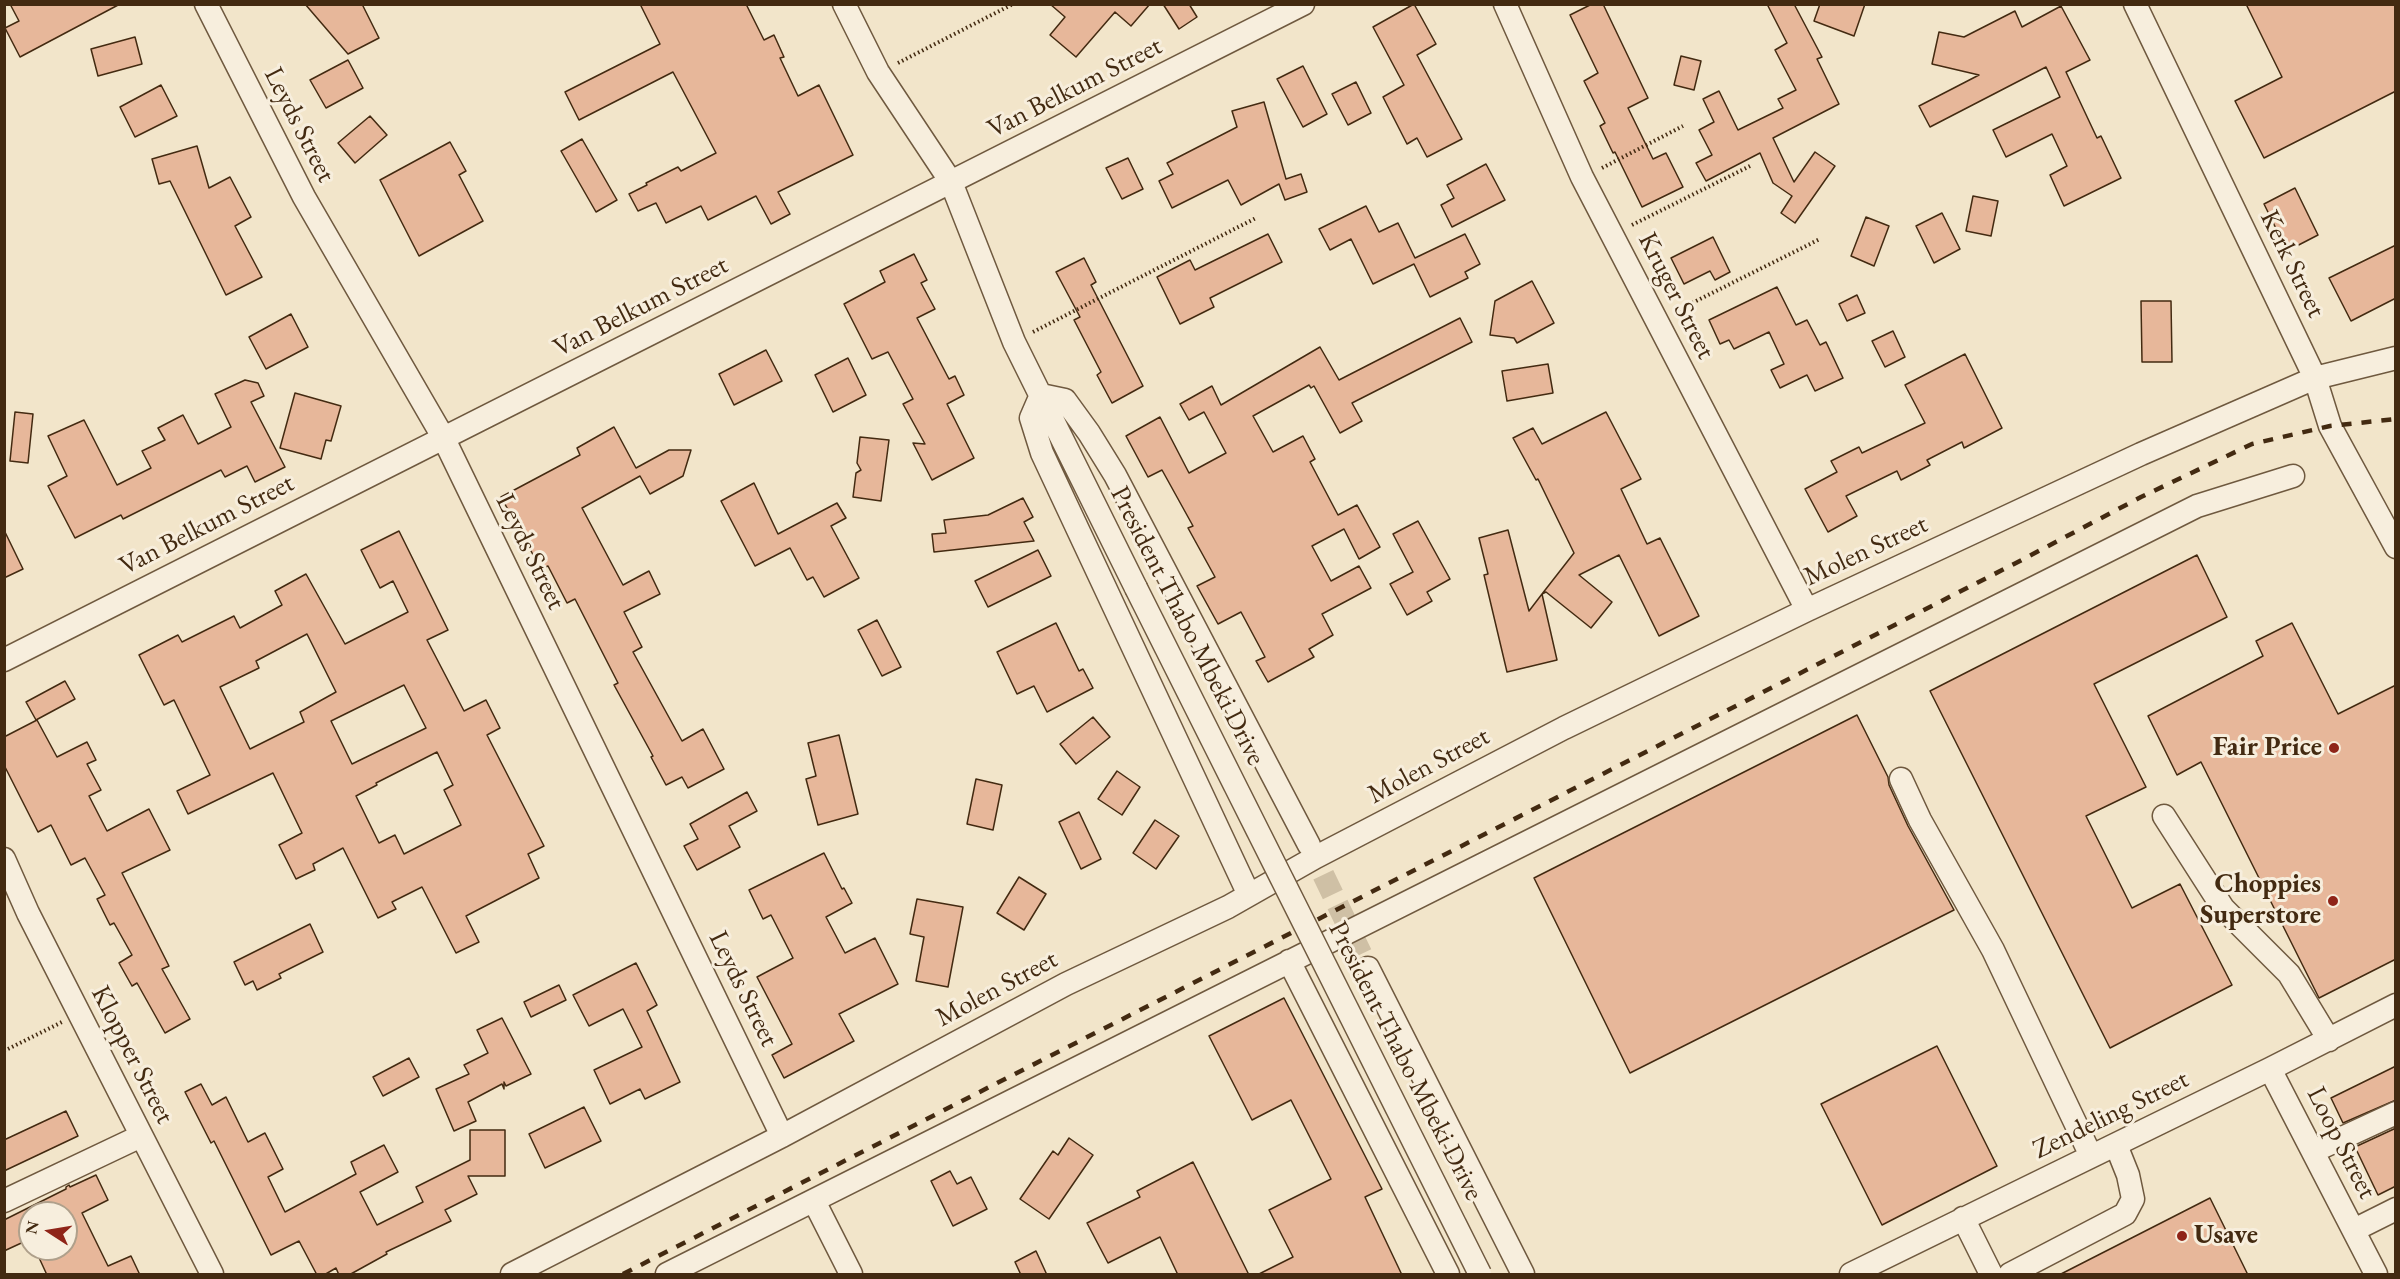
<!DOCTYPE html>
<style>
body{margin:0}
#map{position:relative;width:2400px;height:1279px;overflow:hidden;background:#f2e5ca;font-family:"EB Garamond",serif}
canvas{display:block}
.frame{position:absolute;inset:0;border:6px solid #432a11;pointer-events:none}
.north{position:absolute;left:18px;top:1201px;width:60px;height:60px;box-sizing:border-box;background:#f7eedd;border:2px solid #afa08b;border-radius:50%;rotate:282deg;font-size:16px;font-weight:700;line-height:24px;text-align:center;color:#432a11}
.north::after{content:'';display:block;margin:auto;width:21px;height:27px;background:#8f2418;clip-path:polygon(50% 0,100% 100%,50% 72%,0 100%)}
</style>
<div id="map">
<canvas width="2400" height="1279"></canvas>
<div class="frame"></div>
<div class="north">N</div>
</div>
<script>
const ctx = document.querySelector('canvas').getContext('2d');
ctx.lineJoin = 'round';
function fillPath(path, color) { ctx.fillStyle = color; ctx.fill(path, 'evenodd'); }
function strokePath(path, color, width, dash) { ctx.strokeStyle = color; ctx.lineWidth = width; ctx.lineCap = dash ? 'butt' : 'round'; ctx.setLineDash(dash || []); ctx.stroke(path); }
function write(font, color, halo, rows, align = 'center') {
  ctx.font = font + ' "EB Garamond",serif'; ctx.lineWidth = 6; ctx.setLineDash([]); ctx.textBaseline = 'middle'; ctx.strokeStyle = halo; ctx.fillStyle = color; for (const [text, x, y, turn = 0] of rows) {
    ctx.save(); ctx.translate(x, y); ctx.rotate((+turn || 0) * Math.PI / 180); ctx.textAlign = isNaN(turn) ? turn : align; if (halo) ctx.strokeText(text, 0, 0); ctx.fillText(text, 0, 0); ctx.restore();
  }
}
const building = new Path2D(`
 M10,4H120L20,57L5,28L19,21Z
 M305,4H362L379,38L348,54Z
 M640,4H746L764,40L774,35L784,57L780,58L798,96L819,85L853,155L778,192L790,214L771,224L756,196L708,220L701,206L666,223L656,203L638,211L629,194L647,185L646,183L678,167L681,171L716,153L673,72L579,120L565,92L660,44Z
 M1050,4H1150L1131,26L1115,12L1076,57L1050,35L1065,17Z
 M1163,4H1189L1197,17L1179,29Z
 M1414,4L1436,44L1417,55L1462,139L1427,157L1417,138L1407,144L1383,97L1404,85L1373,27Z
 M1592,4H1603L1648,98L1628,108L1653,159L1666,153L1683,187L1642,207L1615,152L1613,153L1600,126L1605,123L1584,81L1598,73L1570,15Z
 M1767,4H1794L1822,57L1817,59L1839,104L1773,138L1794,182L1815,152L1835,166L1795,223L1781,213L1792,196L1773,183L1760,153L1706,181L1696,163L1712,155L1699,130L1714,122L1703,99L1719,91L1738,130L1783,108L1778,99L1796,90L1775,50L1787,43Z
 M1820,4H1865L1854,36L1814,21Z
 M2246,4H2396V91L2264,158L2235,101L2282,77Z
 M2061,6L2090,60L2066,72L2097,138L2101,136L2121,178L2064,206L2050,175L2067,166L2052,134L2006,157L1993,130L2060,97L2046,67L1930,127L1919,106L1979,75L1932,64L1939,32L1964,37L2015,11L2022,27Z
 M135,37L142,64L98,76L91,49Z
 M1681,56L1701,61L1694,90L1674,85Z
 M348,60L363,88L326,108L310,80Z
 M1303,66L1327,114L1303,127L1277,79Z
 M1356,82L1371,113L1348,125L1332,94Z
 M161,85L177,116L135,137L120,107Z
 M1264,102L1286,179L1301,174L1307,192L1285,200L1279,184L1241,205L1228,180L1172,208L1159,181L1173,174L1167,163L1237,127L1232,111Z
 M370,116L387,135L355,163L338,143Z
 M582,139L617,200L596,212L561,151Z
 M450,142L466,171L459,175L483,221L419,256L380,180Z
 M197,146L209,188L230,177L251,217L235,226L262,277L226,295L170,181L159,184L152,159Z
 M1128,158L1143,189L1122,199L1106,168Z
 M1486,164L1505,200L1452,227L1441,205L1454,198L1447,185Z
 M2295,188L2318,235L2287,251L2264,204Z
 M1973,196L1998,201L1991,236L1966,231Z
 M1366,206L1379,232L1398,223L1415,258L1465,234L1480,264L1465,272L1468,278L1430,297L1414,264L1373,284L1351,239L1330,250L1319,229Z
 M1942,213L1960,249L1934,263L1916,226Z
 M1866,217L1889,226L1874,266L1851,256Z
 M1268,234L1282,262L1210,298L1214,307L1180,324L1157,277L1190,260L1195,270Z
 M1713,237L1730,272L1715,280L1710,271L1684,284L1671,258Z
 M2396,245V298L2351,321L2329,278Z
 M914,254L927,280L921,283L935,309L917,318L949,379L955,376L964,395L947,404L974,458L932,480L913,443L925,444L903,404L913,399L888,352L872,359L844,304L885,282L880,271Z
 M1084,258L1096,282L1091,285L1143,386L1112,403L1097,375L1101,372L1074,320L1080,317L1056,272Z
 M1532,281L1554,323L1517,343L1514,338L1490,335L1495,301Z
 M1777,287L1796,325L1807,320L1820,345L1826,342L1843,378L1815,391L1807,375L1780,388L1771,370L1784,364L1769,332L1734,349L1729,340L1720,344L1709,320Z
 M1857,295L1865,313L1847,321L1839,304Z
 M2141,301H2171L2172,362H2142Z
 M291,314L308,347L266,369L249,337Z
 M1460,318L1472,342L1352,403L1362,421L1340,433L1314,386L1311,388L1309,385L1253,416L1273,452L1303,436L1315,459L1310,462L1338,515L1357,505L1380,547L1359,559L1344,529L1312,546L1331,581L1359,566L1371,588L1322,614L1333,635L1309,649L1314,657L1268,682L1256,661L1265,657L1241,612L1218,624L1197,586L1215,577L1188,528L1193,526L1162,470L1148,477L1126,436L1160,417L1189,473L1226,453L1204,412L1189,420L1180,404L1212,386L1221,405L1320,347L1339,380Z
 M1893,331L1905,357L1885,367L1872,341Z
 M766,350L782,381L734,405L719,374Z
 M1965,354L2002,428L1964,448L1962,442L1927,460L1930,465L1901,480L1897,471L1846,496L1857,516L1828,532L1805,489L1837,472L1831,461L1859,447L1862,453L1925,423L1905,385Z
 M848,358L866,395L833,412L815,375Z
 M1548,364L1553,393L1507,401L1502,371Z
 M245,380L258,383L264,396L251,402L285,467L255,482L247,466L225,477L221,470L123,519L121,515L75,538L48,486L67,476L48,436L84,420L117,485L151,468L142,451L165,440L158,428L183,415L198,444L231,427L215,394Z
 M295,393L341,406L331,441L326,440L321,459L280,448Z
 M15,412L33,414L28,463L10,461Z
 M1606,412L1641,479L1621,489L1647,544L1660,538L1699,616L1659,636L1619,555L1579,575L1612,602L1591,628L1546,592L1542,594L1574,553L1538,479L1536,480L1513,438L1533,428L1542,444Z
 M614,427L636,468L669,450H691L683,476L650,494L640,476L582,508L623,585L649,571L660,594L624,612L642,647L633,652L682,741L703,729L724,769L688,788L682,777L666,785L651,757L653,756L614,685L618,683L575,599L567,603L548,566L541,569L501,497L580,455L577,448Z
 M860,437L889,440L881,501L853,497L856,473L861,470L857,463Z
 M754,483L778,534L837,503L846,518L831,526L859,578L824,597L813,577L807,580L790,548L755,566L721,501Z
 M1023,498L1033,517L1024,522L1034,541L934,552L932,534L946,533L944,520L988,515Z
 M1418,521L1450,579L1427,592L1432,601L1407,615L1390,584L1413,572L1393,534Z
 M4,530L23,569L4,578Z
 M1508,530L1529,611L1542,594L1557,660L1507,672L1484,575L1488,574L1479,538Z
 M399,531L448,630L427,640L464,711L486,700L500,728L487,735L544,846L528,854L539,878L466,916L479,942L456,953L422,887L392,902L396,909L378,918L343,848L313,864L315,870L296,879L279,845L302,833L273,773L188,814L177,791L210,775L174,700L164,705L139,655L178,635L182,642L234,616L240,628L282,605L275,591L306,574L345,644L408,612L393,581L380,588L361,550ZM307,634L336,692L300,712L304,722L250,749L220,687L259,668L256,661ZM404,685L426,728L352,764L331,721ZM437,752L453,785L444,790L461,825L404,854L395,835L379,843L356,796L377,785L376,783Z
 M1038,550L1051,576L988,607L975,581Z
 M2197,555L2227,617L2094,684L2146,787L2086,816L2132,908L2180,884L2232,985L2110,1048L1930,691Z
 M877,620L901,667L882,676L858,630Z
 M1056,623L1079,671L1083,669L1093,688L1047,712L1034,686L1017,694L997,652Z
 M2292,623L2338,714L2396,685V959L2319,998L2201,762L2177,775L2148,716L2263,656L2256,641Z
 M65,681L75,699L36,720L26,702Z
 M1857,715L1888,777L1889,785L1908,826L1954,910L1630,1073L1534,878Z
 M1093,717L1110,737L1076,764L1060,744Z
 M37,720L57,757L87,742L96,760L87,764L101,790L89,796L107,831L149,809L170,850L122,873L169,966L162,969L190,1019L165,1033L137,983L132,986L119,963L132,955L114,923L110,925L97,899L105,895L85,858L71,865L51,825L38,832L4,765V737Z
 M839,735L858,814L818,825L806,779L816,776L808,743Z
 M1117,771L1140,787L1122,815L1098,799Z
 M976,779L1002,785L993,830L967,824Z
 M747,792L757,811L729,826L740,847L697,870L684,846L698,839L690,824Z
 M1079,812L1101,859L1081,869L1059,822Z
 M1155,820L1179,836L1156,869L1133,853Z
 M824,853L842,889L844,888L852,903L826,917L845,953L875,938L898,984L839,1014L854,1041L784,1078L772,1055L792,1044L757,977L793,958L771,915L763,919L749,890Z
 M1019,877L1046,894L1024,930L997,913Z
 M917,899L963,907L948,987L916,981L924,937L910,934Z
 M310,924L323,952L279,974L281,978L257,990L253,981L245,985L234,962Z
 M636,963L657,1005L647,1011L680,1082L645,1099L640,1089L610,1104L594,1070L642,1047L623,1009L589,1026L573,995Z
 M559,985L566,1000L531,1017L524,1002Z
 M1284,998L1382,1189L1365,1197L1402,1275H1257L1293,1257L1269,1210L1331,1179L1291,1100L1252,1120L1209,1036Z
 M502,1018L531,1074L506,1086L504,1082V1089L502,1084L468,1102L476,1121L454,1131L436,1089L469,1074L464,1065L488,1053L477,1030Z
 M1937,1046L1997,1166L1882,1225L1821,1104Z
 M409,1058L419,1077L383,1096L373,1077Z
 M2396,1066V1100L2343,1123L2331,1098Z
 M201,1084L212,1105L226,1097L248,1142L265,1133L283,1169L268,1177L285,1212L356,1174L351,1162L384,1145L398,1172L360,1192L377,1225L423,1202L416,1187L470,1160V1130H505V1176H468L477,1194L445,1210L451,1221L386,1252L387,1254L349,1275H339L336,1268L324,1275H317L299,1241L271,1255L214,1141L211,1143L185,1092Z
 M584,1107L601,1141L545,1168L529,1134Z
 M66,1111L78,1136L4,1171V1140Z
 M2396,1128V1186L2378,1195L2355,1147Z
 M1069,1138L1093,1155L1049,1219L1020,1199L1053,1151L1058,1155Z
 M1193,1162L1249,1275H1178L1160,1237L1108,1263L1087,1223L1140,1197L1137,1191Z
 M950,1171L957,1184L971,1177L987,1209L953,1226L931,1181Z
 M96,1175L108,1200L82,1213L108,1266L131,1256L140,1275H47L35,1249H66V1213H30V1239L4,1251V1220L66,1189V1187L69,1185L70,1187Z
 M2210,1198L2248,1275H2059Z
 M1036,1251L1047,1275H1021L1015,1262Z`);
fillPath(building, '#e7b79a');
strokePath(building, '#432a11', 1.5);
strokePath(new Path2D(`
 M1309,845L1368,968`), '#cfc0a5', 22, [22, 11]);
const minor = new Path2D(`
 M206,4L304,197L443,437L782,1136
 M844,4L878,72L951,182L1014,342L1136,588
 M1505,4L1582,177L1807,610
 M2135,4L2315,378L2330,426L2396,547
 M4,660L1303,4
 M1901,779L1920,820L1993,950L2091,1156
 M2164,816L2223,908L2289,974L2329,1040
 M4,859L28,913L212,1274
 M1249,895L1042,453L1031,418L1041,395L1065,400L1089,433L1115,475L1309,845
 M1289,961L1448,1274
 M1368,968L1523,1274
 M2270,1069L2376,1274
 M2314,1151L2396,1113
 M4,1201L141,1136
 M814,1201L851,1274
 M1963,1218L1991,1274
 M2354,1230L2396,1209
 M512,1274L782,1136L1066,984L1228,907L1316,857L1564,728L1807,610L2141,454L2315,378L2396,358
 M667,1274L2197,506L2293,476
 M1851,1274L2270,1069L2396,1005
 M2010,1274L2125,1214L2133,1199L2128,1175L2116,1145`);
strokePath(minor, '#6f593f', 25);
strokePath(new Path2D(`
 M898,63L1013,4
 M1602,168L1683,126
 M1632,225L1750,166
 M1676,311L1820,239
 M1033,332L1256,218
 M4,1051L62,1022`), '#432a11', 4, [1.5, 3]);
strokePath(minor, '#f7eedd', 22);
strokePath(new Path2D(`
 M623,1274L2014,564L2141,497L2252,444L2330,426L2396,419`), '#432a11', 4.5, [10, 10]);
const minorBridge = new Path2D(`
 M1136,588L1480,1274`);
strokePath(minorBridge, '#6f593f', 25, []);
strokePath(minorBridge, '#f7eedd', 22);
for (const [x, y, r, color] of [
 [2334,748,6,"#8f2418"],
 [2333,901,6,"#8f2418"],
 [2182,1236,6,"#8f2418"]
]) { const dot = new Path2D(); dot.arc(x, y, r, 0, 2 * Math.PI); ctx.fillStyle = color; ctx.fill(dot); strokePath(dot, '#f7eedd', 2); }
write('27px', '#432a11', '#f7eedd', [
 ["Van Belkum Street",1075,88,-27],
 ["Leyds Street",299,125,63],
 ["Kerk Street",2292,264,64],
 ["Kruger Street",1676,296,63],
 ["Van Belkum Street",641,307,-27],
 ["Van Belkum Street",207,525,-27],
 ["Molen Street",1866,551,-25],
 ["Leyds Street",530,552,64],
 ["President Thabo Mbeki Drive",1187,626,63],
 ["Molen Street",1429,766,-28],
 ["Leyds Street",743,989,64],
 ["Molen Street",997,989,-28],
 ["Klopper Street",132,1055,63],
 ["President Thabo Mbeki Drive",1405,1061,63],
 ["Zendeling Street",2111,1115,-26],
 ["Loop Street",2341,1143,63]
]);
write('bold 27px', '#432a11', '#f7eedd', [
 ["Fair Price",2322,748],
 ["Choppies",2321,885],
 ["Superstore",2321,916],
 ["Usave",2194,1236,"left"]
], 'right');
</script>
